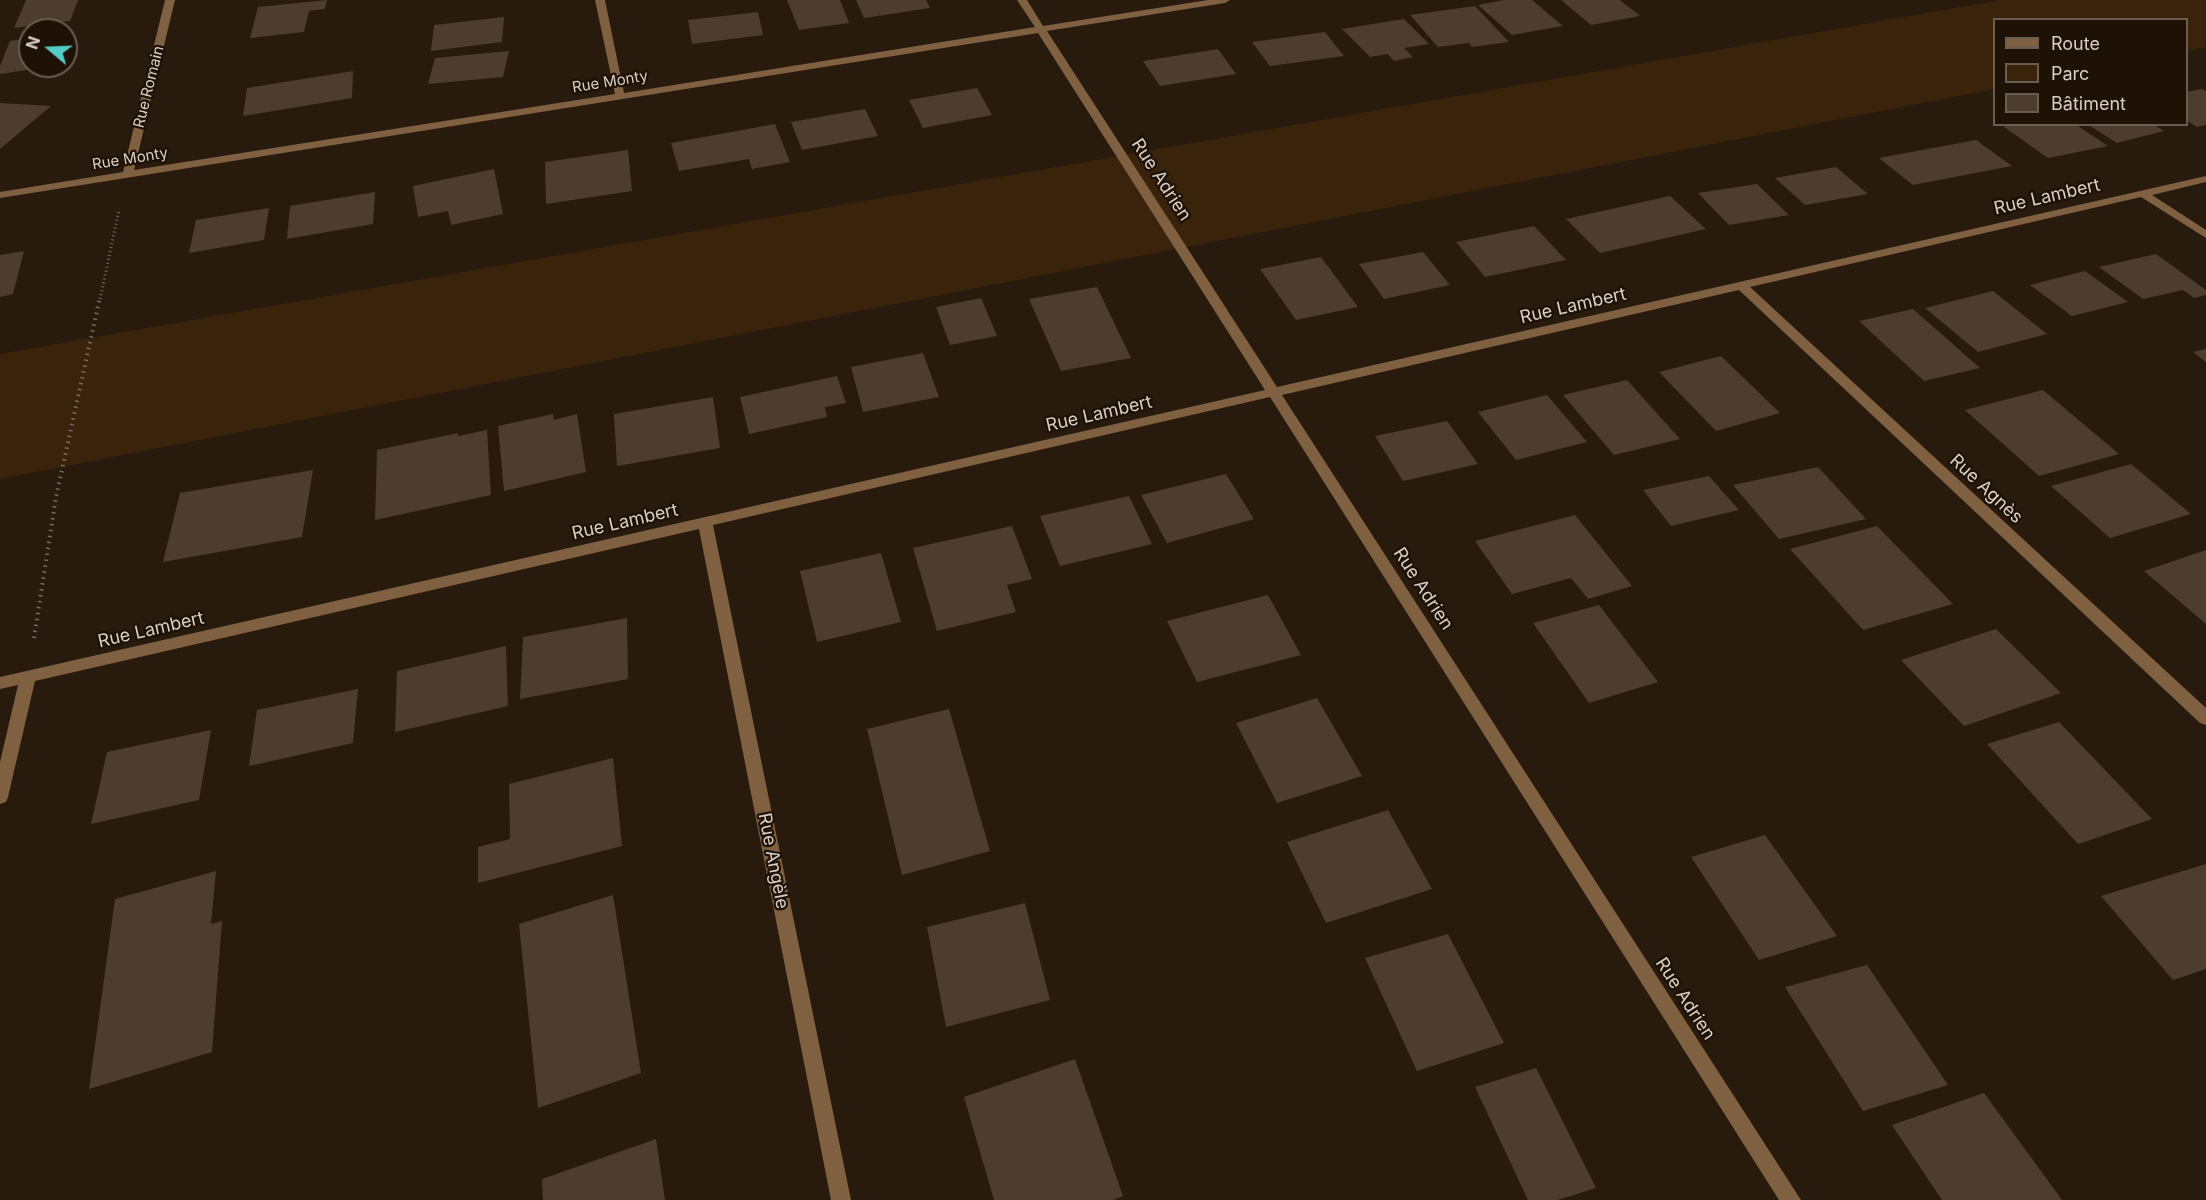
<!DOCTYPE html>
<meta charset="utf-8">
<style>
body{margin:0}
#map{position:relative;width:2206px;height:1200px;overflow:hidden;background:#281a0d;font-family:Inter,sans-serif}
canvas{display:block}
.legend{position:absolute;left:1993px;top:18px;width:195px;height:108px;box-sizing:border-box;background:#1e1105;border:2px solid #695d52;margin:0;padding:8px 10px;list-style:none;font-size:18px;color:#d9cfc6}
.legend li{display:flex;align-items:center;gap:12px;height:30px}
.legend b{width:30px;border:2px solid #695d52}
.north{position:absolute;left:18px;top:18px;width:60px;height:60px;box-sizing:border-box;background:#1e1105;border:2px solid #695d52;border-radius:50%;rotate:289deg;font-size:16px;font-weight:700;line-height:24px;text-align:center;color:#d9cfc6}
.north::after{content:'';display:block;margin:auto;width:21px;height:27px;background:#54cdc7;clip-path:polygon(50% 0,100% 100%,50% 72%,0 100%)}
</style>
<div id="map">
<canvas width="2206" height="1200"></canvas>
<ul class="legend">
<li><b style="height:8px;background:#7f6041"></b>Route</li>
<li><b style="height:16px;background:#3a230b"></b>Parc</li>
<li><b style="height:16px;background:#4d3d2e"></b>Bâtiment</li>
</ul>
<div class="north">N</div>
</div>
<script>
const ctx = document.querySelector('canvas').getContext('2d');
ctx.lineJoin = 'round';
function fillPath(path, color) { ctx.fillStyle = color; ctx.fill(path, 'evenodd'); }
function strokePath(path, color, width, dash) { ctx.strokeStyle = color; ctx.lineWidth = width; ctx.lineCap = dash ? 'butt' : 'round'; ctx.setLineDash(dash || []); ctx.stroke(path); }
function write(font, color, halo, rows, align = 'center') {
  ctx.font = font + ' Inter,sans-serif'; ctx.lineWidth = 4.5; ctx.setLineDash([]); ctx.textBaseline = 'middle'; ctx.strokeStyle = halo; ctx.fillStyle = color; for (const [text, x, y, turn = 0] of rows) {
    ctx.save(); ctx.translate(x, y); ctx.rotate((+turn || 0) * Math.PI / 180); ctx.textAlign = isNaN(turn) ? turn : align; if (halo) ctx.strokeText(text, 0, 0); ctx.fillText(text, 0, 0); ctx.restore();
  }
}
fillPath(new Path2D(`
 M2000,0H2206V47L2187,51L2186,20H1994V89L0,479V354Z`), '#3a230b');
fillPath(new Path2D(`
 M26,0H78L70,21L14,28Z
 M327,0L325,9L309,11L304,32L250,38L258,7Z
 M787,0H840L849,23L799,30Z
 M856,0H926L930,8L864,18Z
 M1504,0H1532L1563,26L1512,35L1478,5Z
 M1561,0H1620L1640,16L1591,25Z
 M1475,6L1509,42L1472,47L1469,43L1438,47L1410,15Z
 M758,12L763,35L692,44L688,20Z
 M504,17L502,42L431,51L434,25Z
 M1404,19L1429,44L1404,48L1413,57L1394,61L1388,54L1370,57L1342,29Z
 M1325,32L1344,56L1270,66L1252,42Z
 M30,38V66L46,67L0,74V66L10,41Z
 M1218,49L1236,74L1160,86L1143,61Z
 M509,51L503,77L428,84L435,58Z
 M353,71L352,98L243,116L247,88Z
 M977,88L992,115L923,128L909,100Z
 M2202,89L2206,91V125L2197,127L2186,120V92Z
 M0,103L51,106L0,149Z
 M865,109L878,136L802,150L791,122Z
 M775,124L790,162L752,169L749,159L679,171L671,143Z
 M2000,124H2075L2108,146L2048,158Z
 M2087,124H2153L2164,131L2117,143Z
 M1976,140L2012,166L1913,185L1879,158Z
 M628,150L632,191L546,204L545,162Z
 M1836,167L1868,194L1805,205L1775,178Z
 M494,169L503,214L451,225L448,211L418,217L413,186Z
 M1757,184L1789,215L1729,225L1698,193Z
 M375,192L373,224L287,239L290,206Z
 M1670,196L1706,229L1600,253L1566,219Z
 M269,208L264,240L189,253L196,220Z
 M1534,226L1566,260L1485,277L1456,242Z
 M24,251L13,294L0,297V255Z
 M1423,252L1450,285L1384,299L1359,264Z
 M2156,254L2206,290V295L2194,298L2183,290L2143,299L2099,267Z
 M1321,257L1358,307L1296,320L1260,269Z
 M2085,271L2128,302L2072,316L2030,285Z
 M1097,287L1131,358L1061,371L1029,299Z
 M1993,291L2047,334L1978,352L1925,308Z
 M981,298L997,336L950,345L936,307Z
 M1913,309L1980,368L1924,381L1859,321Z
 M2206,349V362L2193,352Z
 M923,353L939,397L863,412L851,367Z
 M1721,356L1780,413L1716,431L1659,372Z
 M837,376L846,403L825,407L827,417L749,434L740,397Z
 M1627,380L1680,439L1614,455L1563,395Z
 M2043,390L2119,454L2039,476L1965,410Z
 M1547,395L1587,442L1516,460L1478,412Z
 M713,397L720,448L617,466L614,414Z
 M553,414L554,420L577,414L586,472L504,491L498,426Z
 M1447,421L1478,464L1403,481L1375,436Z
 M487,430L491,495L375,520L377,450L458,433V436Z
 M2131,464L2191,514L2110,538L2051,486Z
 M1818,467L1866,519L1779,539L1733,485Z
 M313,470L302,537L163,562L180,493Z
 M1226,474L1254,519L1167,543L1141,495Z
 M1709,476L1739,510L1671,526L1643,490Z
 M1129,496L1152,544L1060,566L1040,516Z
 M1575,515L1632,586L1588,599L1571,578L1512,594L1475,541Z
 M1012,526L1032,579L1007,585L1016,612L937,631L913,548Z
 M1877,526L1953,604L1863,630L1790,549Z
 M2206,550V624L2144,571Z
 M881,553L901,622L817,642L800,571Z
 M1268,595L1301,655L1197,682L1167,621Z
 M1599,605L1658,682L1589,703L1533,623Z
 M627,618L628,679L520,699L523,637Z
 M1996,629L2061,693L1964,726L1901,660Z
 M506,646L508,706L395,732L397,671Z
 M358,689L353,743L249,766L257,710Z
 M1317,698L1362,776L1277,803L1236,723Z
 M949,709L990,851L902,875L867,729Z
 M2059,722L2152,819L2078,844L1987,744Z
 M211,730L199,800L91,824L107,752Z
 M613,758L622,846L478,883V847L510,839L509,784Z
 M1388,810L1432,889L1326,923L1287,842Z
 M1765,835L1837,936L1759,960L1691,857Z
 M2206,864V969L2173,980L2101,896Z
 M216,871L211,924L222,921L212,1052L89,1089L115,899Z
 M613,895L641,1073L538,1108L519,924Z
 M1025,903L1050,1000L946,1027L927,927Z
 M1448,934L1504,1043L1417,1071L1365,958Z
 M1867,965L1948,1085L1863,1111L1785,987Z
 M1075,1059L1123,1196L1113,1200H994L964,1097Z
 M1536,1068L1596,1188L1558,1200H1528L1475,1087Z
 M1984,1093L2062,1200H1942L1892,1125Z
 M656,1139L665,1200H543L542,1179Z`), '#4d3d2e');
strokePath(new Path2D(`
 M100,299L119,210`), '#776a5f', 3, [1, 3]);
strokePath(new Path2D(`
 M34,638L56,497L100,297`), '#776a5f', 4, [1.5, 4.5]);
fillPath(new Path2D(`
 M165,0H175L134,170L615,94L595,0H605L624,93L1035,27L1017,0H1027L1043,26L1208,0H1230L1225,3L1047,31L1277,387L2206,176V182L2152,195L2206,230V238L2141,197L1750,287L2206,708V725L2200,723L1739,290L1282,395L1801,1200H1779L1270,397L713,525L851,1200H831L699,529L35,681L8,797L6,802L0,804V762L18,685L0,689V677L1265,390L1038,33L0,198V192L123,172Z`), '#7f6041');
write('15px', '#d9cfc6', '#1e1105', [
 ["Rue Monty",610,82,-9],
 ["Rue Romain",149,87,-76],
 ["Rue Monty",130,159,-9]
]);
write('18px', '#d9cfc6', '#1e1105', [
 ["Rue Adrien",1161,180,57],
 ["Rue Lambert",2047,197,-13],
 ["Rue Lambert",1573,306,-13],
 ["Rue Lambert",1099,414,-13],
 ["Rue Agnès",1986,489,43],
 ["Rue Lambert",625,522,-13],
 ["Rue Adrien",1423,589,57],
 ["Rue Lambert",151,630,-13],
 ["Rue Angèle",773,861,79],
 ["Rue Adrien",1685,999,57]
]);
</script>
